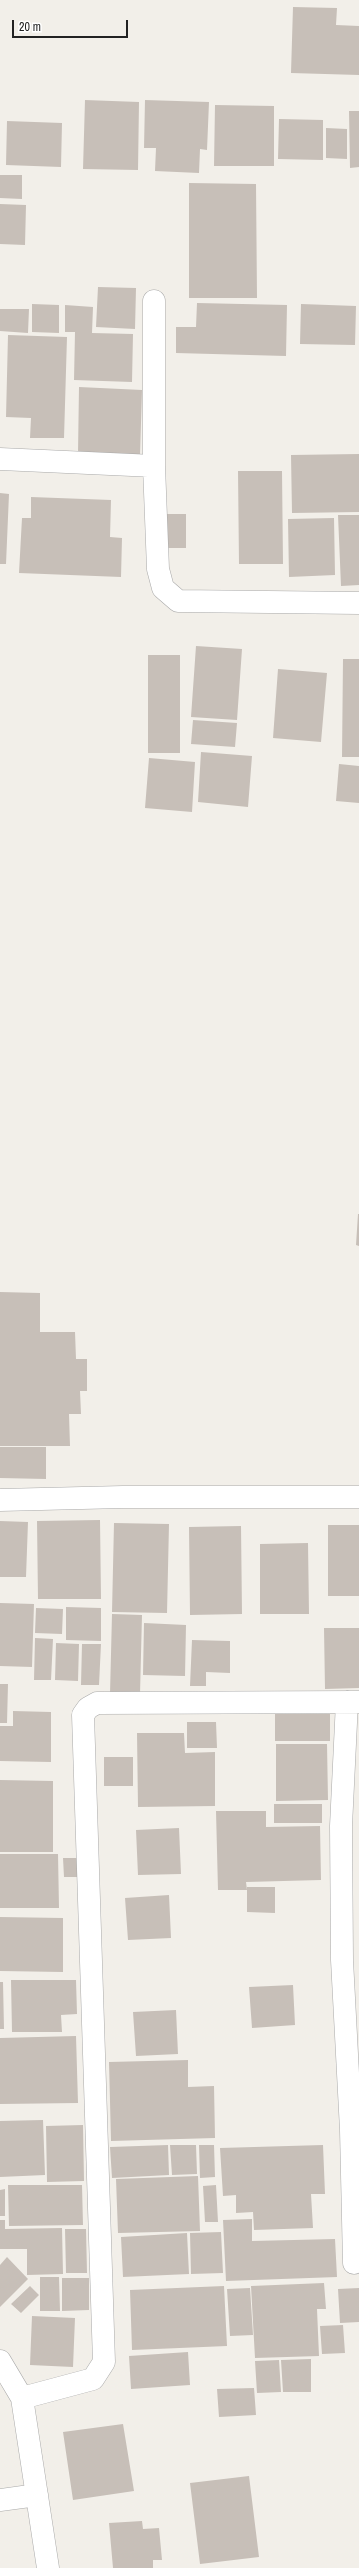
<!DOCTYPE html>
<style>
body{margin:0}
#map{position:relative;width:359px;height:2568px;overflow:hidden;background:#f2efe9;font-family:"Archivo Narrow",sans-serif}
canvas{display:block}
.scale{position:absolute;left:12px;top:20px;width:116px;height:18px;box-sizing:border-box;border:2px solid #222;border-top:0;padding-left:5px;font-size:12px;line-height:14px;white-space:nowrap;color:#222;-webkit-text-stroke:3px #fff;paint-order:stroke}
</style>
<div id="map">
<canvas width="359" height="2568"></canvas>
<div class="scale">20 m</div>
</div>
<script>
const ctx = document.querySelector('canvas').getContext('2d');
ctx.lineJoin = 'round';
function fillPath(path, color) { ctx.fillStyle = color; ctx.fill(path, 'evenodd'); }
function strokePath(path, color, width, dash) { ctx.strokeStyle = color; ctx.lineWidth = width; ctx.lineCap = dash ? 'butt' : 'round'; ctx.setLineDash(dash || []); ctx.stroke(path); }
fillPath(new Path2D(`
 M293,7L337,8L336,25L359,26V75L291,73Z
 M85,100L139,102L138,170L83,169Z
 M145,100L209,102L207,150L200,149L199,173L155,171L156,148H144Z
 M215,105L274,106V166H214Z
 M349,111H359V167L350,168Z
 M279,119L323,120V160L278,159Z
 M7,121L62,123L61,167L6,165Z
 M326,128L347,129V159L326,158Z
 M0,175H22V199L0,198Z
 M189,183L256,184L257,298H189Z
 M0,204L26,205L25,245L0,244Z
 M98,287L136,288L135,329L96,327Z
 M197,303L287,305L286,356L176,353V327H196Z
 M32,304L59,305V333L32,332Z
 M301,304L356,306L355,345L300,344Z
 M65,305L93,307L92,333L133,334L132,382L74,380L75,332H65Z
 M0,309H29L28,333L0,331Z
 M8,335L67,337L64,438H30L31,418L6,417Z
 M79,387L142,390L140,455L78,453Z
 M359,454V512L292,513L291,455Z
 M238,471H282L283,564H239Z
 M0,493L9,494L6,564H0Z
 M31,497L111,500L110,537L122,538L121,577L19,573L22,518H31Z
 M163,514H186V548H164Z
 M338,515H359V585L341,586Z
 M334,518L335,575L289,577L288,519Z
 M196,646L242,649L237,720L191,717Z
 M148,655H180V753H148Z
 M343,659H359V757H342Z
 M278,669L327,673L321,742L273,738Z
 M193,720L237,723L235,747L191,744Z
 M201,752L252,756L248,807L198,802Z
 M149,758L195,762L192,812L145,808Z
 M339,764L359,766V803L336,801Z
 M358,1214H359V1246L356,1245Z
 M0,1292L40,1293V1332H75L76,1359H87V1391H80L81,1414H69L70,1446H0Z
 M0,1447H46V1479L0,1478Z
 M100,1520L101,1599H38L37,1521Z
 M0,1521L28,1522L26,1577H0Z
 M114,1523L169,1524L167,1613L112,1612Z
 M328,1525H359V1596H328Z
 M241,1526L242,1614L190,1615L189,1527Z
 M308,1543L309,1614H260V1544Z
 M0,1603L34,1604L32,1667L0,1666Z
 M66,1607L101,1608V1641L66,1640Z
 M36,1608L63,1609L62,1634L35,1633Z
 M112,1614L142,1615L140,1694H110Z
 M144,1623L186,1625L185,1676L143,1675Z
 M324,1628H359V1688L325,1689Z
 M35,1638L53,1639L51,1680H34Z
 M192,1640L230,1641V1673L206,1672V1686H190Z
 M56,1643L79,1644L78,1681L55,1680Z
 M82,1644H101L99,1685H81Z
 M0,1684H8L7,1723H0Z
 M13,1711L51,1712V1762L0,1761V1726H13Z
 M275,1714H330V1741H275Z
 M187,1722H216L217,1748H187Z
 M137,1733H184L185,1753L215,1752V1806L138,1807Z
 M276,1744H327L328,1800L276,1801Z
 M104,1757H133V1786H104Z
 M0,1780L53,1781V1852H0Z
 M274,1804H322V1823H274Z
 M216,1811H266V1827L320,1826L321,1880L246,1882L247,1890H218Z
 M179,1828L181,1874L138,1875L136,1830Z
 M0,1854H58L59,1908H0Z
 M63,1858H79L80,1877H64Z
 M247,1887H275V1913L247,1912Z
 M169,1895L171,1938L128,1940L125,1898Z
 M0,1917L63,1918V1972L0,1971Z
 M11,1980H76L77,2014L61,2015L62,2032H12Z
 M0,1982H3L4,2029H0Z
 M293,1985L295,2025L252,2028L249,1987Z
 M176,2010L178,2054L136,2056L133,2012Z
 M76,2036L78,2103L0,2104V2038Z
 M188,2060V2087L214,2086L215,2138L111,2141L109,2062Z
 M43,2120L45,2175L0,2177V2121Z
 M83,2125L84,2181L47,2182L46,2126Z
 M168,2145L169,2175L112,2178L110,2147Z
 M170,2145H196L197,2174L172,2175Z
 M199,2145H214L215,2177L200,2178Z
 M323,2145L325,2194H311L313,2228L254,2230L253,2212L236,2213V2195L223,2196L220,2148Z
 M198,2176L200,2231L118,2233L116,2179Z
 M8,2185H82L83,2225L9,2226Z
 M216,2185L218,2222H205L203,2186Z
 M5,2189V2216H0V2190Z
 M252,2219V2241L335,2239L337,2277L226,2281L223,2220Z
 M0,2220H5V2229L62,2228L63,2274L27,2275V2249H0Z
 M65,2229H86L87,2273H66Z
 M221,2232L223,2273L191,2274L190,2233Z
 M187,2233L189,2274L123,2277L121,2237Z
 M7,2257L28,2279L0,2307V2265Z
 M40,2277H59L60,2311H40Z
 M62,2278H89V2310L62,2311Z
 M324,2283L326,2309H317L319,2356L255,2358L251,2286Z
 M30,2286L39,2295L21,2313L11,2304Z
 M224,2286L227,2346L132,2350L130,2290Z
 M250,2288L253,2335L230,2336L227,2289Z
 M359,2288V2322L340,2323L338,2289Z
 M32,2316L75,2318L73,2367L30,2365Z
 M343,2325L345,2353L322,2354L320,2326Z
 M188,2352L190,2385L131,2389L129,2356Z
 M311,2359V2392H283L281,2360Z
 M279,2360L281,2392L257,2393L255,2361Z
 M254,2388L256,2415L219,2417L217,2389Z
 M123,2424L134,2491L73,2500L63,2432Z
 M249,2476L259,2557L200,2564L190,2483Z
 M142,2521L143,2529L159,2528L162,2560H153V2568H113L109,2523Z`), '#c7bfb8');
const minor = new Path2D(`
 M154,301V466
 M0,459L154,466L158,569L163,588L178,601L359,603
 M0,1500L123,1497H359
 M347,1702L341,1826L342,1960L351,2130L354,2263
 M0,2361L22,2398L48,2568
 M22,2398L93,2379L104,2362L83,1715L88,1708L97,1703L359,1702
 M0,2500L37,2495`);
strokePath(minor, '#a9a9a9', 23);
strokePath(minor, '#fff', 22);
</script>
